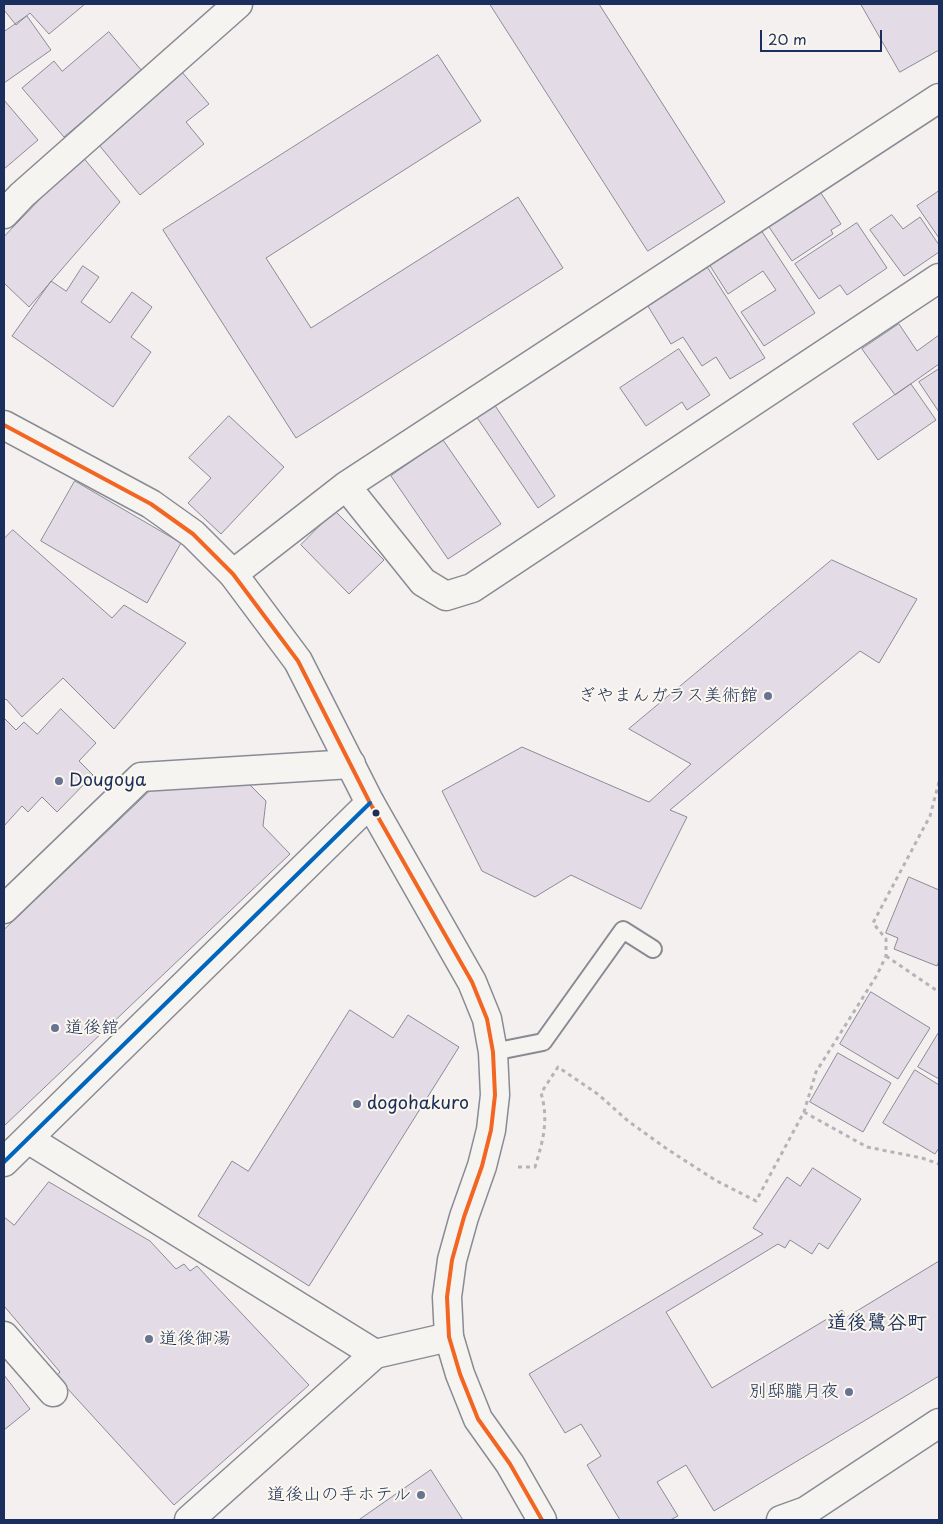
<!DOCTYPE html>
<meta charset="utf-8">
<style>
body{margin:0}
#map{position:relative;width:943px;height:1524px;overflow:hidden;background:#f5f0f0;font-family:"Playpen Sans",sans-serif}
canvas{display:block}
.frame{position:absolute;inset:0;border:5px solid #1b2f5e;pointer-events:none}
.scale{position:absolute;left:760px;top:30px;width:122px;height:22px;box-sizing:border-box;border:2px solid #1b2f5e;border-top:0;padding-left:6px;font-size:15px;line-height:18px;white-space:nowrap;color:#1b2f5e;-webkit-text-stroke:4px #fbf7ec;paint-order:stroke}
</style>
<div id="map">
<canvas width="943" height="1524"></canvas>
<div class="frame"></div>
<div class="scale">20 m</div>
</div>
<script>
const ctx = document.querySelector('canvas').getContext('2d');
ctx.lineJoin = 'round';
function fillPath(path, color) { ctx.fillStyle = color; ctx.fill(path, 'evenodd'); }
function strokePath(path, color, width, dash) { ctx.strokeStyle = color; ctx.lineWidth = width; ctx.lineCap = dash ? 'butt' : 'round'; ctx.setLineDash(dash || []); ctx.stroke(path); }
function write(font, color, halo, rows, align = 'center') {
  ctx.font = font + ' "Playpen Sans","Klee One",sans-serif'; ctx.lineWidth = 4; ctx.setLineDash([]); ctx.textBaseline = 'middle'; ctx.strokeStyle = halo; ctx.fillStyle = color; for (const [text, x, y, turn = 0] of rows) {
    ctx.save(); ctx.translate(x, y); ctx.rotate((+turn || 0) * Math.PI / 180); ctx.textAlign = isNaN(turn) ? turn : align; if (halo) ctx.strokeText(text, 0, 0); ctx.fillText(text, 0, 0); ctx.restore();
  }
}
const building = new Path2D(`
 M4,4H85L49,34L30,13L16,25L4,10Z
 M490,4H599L725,202L648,251Z
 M861,4H939V50L900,72Z
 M27,16L51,50L4,83V32Z
 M109,32L142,71L64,137L22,88L54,61L62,71Z
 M438,55L481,121L266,258L311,328L518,197L563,268L296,438L163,230Z
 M176,65L209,104L186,122L204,144L140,195L90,134Z
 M4,100L38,140L4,169Z
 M82,156L120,202L29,307L4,283V237Z
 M819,190L841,224L831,230L833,234L792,261L767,224Z
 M939,191V238L917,206Z
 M892,215L903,229L920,217L939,245V252L904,276L870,230Z
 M857,223L887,268L847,295L840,285L819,299L795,264Z
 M759,227L815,313L764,346L741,312L776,290L763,271L728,294L707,261Z
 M706,265L765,358L730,379L716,357L702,366L683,337L671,344L646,303Z
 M83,266L99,277L81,302L110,323L132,292L152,307L131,337L151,352L113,407L12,336L51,281L66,291Z
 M899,324L917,351L939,335V364L895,395L862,349Z
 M679,349L710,395L687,410L682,402L646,426L620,388Z
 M939,369V412L919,382Z
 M911,384L936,420L878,460L853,424Z
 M494,404L555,496L538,508L476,416Z
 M229,416L284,467L221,534L188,503L211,478L189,458Z
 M443,440L501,524L448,559L391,476Z
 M75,481L181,543L147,603L41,541Z
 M335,511L384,560L349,594L301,545Z
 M13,530L112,618L124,605L186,643L114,729L63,678L22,717L6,699L4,701V539Z
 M832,560L917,599L879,663L860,651L670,810L687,817L641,909L571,875L535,897L482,871L442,791L522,747L649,802L691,764L629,729Z
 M61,709L96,743L79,761L93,775L57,812L42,797L28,812L22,806L4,826V718L16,730L24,722L37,734Z
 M172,770L247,782L266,801L263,826L290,854L4,1126V930Z
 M909,877L939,890V961L937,966L894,949L898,938L886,933Z
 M871,992L930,1028L898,1079L840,1044Z
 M350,1010L393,1038L408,1015L459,1047L309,1286L198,1216L232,1161L248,1171Z
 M939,1032V1079L918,1067Z
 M838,1053L891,1083L863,1132L810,1102Z
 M915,1070L939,1085V1148L935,1154L883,1123Z
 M813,1168L861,1199L828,1249L819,1243L812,1254L790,1240L785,1248L778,1244L666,1312L712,1388L842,1310L847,1317L939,1261V1376L714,1511L686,1465L657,1482L678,1516L670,1520H620L587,1465L601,1456L581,1424L565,1433L529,1374L763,1234L753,1228L787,1177L800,1186Z
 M49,1182L150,1241L176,1269L184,1264L190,1271L197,1266L309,1385L174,1505L56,1376L60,1372L4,1306V1217L14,1225Z
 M4,1375L30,1409L4,1430Z
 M431,1470L463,1520H359Z`);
fillPath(building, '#e3dce6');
strokePath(building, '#898b94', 1);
const lane = new Path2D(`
 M493,1052L543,1042L623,930L653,949`);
const street = new Path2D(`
 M4,214L22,195L238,4
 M346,486L423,582L446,596L472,588L939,278
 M233,574L346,486L939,98
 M4,909L141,777L351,764
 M28,1139L375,1354
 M4,1162L370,803
 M4,1336L53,1392
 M189,1520L375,1354L449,1337
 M781,1520L806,1511L939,1423`);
const secondary = new Path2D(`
 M4,425L151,504L193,534L233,574L298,661L370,803L472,982L487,1019L493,1052L495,1095L491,1130L482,1166L464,1217L452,1260L447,1297L449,1337L460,1374L478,1419L510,1464L542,1520`);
strokePath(lane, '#898b94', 20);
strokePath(street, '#898b94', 31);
strokePath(secondary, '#898b94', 31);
strokePath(new Path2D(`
 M886,956L939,992
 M804,1112L867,1147L922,1158L939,1164
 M518,1167H535C543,1141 549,1120 541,1093L558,1067L599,1095L628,1121L667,1149L715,1180L756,1201L804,1112L816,1072L877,975L886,956V939L873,923L930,816L939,782`), '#b3b4b7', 3, [4, 4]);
strokePath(lane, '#f6f4f1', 16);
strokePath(street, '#f6f4f1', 28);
strokePath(secondary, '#f6f4f1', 28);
strokePath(new Path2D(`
 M4,425L151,504L193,534L233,574L298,661L370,803L472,982L487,1019L493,1052L495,1095L491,1130L482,1166L464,1217L452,1260L447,1297L449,1337L460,1374L478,1419L510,1464L542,1520`), '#f26522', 4);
strokePath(new Path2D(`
 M4,1162L370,803`), '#0065bd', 4);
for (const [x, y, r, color] of [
 [768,696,5,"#677391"],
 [59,781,5,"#677391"],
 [376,813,4.5,"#1b2f5e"],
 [55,1028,5,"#677391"],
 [357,1104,5,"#677391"],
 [149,1339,5,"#677391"],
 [849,1392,5,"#677391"],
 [421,1495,5,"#677391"]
]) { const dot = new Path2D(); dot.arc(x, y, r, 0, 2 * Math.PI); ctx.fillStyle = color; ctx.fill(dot); strokePath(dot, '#fbf7ec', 2); }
write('18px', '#1b2f5e', '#fbf7ec', [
 ["ぎやまんガラス美術館",758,696,"right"],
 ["Dougoya",69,781],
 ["道後舘",65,1028],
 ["dogohakuro",367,1104],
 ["道後御湯",159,1339],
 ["別邸朧月夜",839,1392,"right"],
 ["道後山の手ホテル",411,1495,"right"]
], 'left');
write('bold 20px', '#1b2f5e', '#fbf7ec', [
 ["道後鷺谷町",877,1323]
]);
</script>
